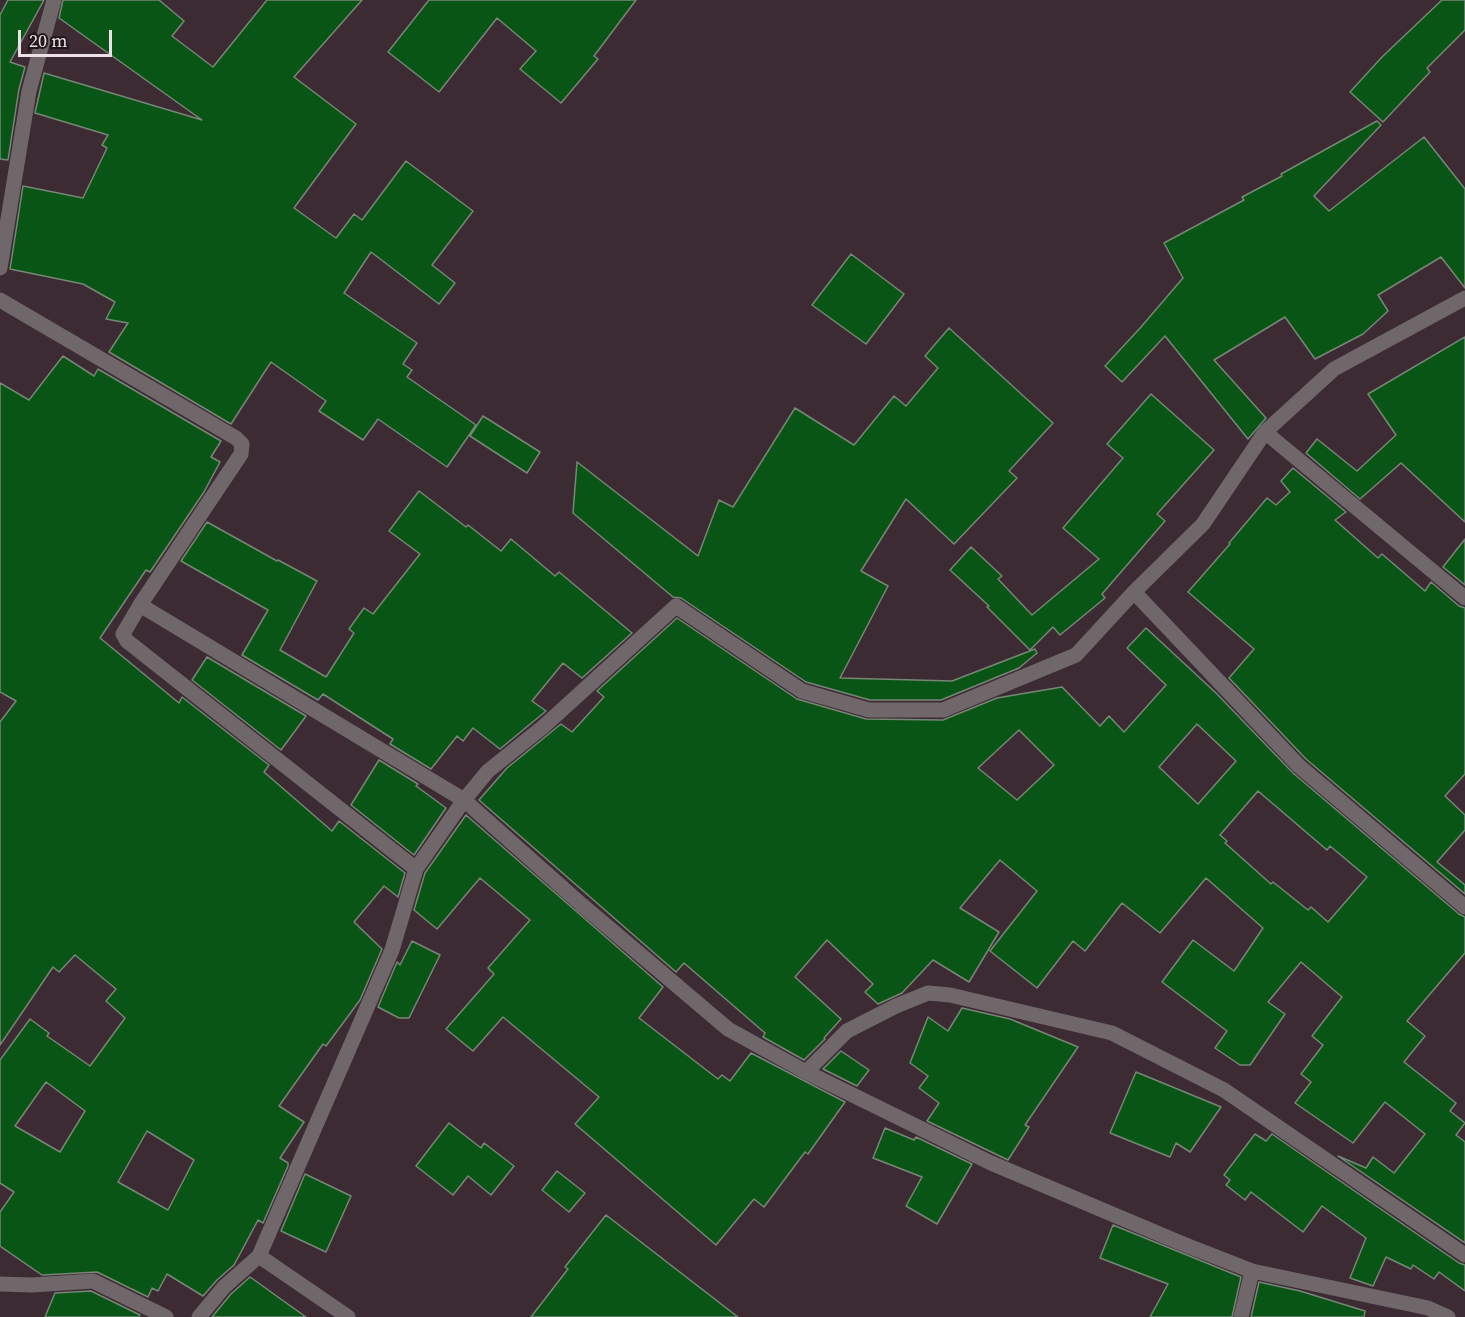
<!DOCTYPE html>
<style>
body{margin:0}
#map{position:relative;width:1465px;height:1317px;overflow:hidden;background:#3c2b33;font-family:"Source Serif 4",serif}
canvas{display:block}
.scale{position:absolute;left:18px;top:30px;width:94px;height:27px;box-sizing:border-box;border:3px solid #ece1e6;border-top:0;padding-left:8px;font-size:18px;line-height:21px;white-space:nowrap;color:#ece1e6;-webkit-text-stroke:4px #1e1619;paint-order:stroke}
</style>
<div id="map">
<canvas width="1465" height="1317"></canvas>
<div class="scale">20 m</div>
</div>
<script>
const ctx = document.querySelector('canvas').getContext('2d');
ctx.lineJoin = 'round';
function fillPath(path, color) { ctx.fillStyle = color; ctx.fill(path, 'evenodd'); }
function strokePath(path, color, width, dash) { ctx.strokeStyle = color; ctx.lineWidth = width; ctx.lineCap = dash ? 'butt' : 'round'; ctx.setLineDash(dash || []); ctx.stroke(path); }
const building = new Path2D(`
 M8,0H44L10,62L25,67L19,89L8,160L0,159V15Z
 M63,0H159L184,21L172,36L213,67L267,0H362L294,77L356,124L294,208L336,238L354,214L362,220L406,161L473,211L432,265L455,283L439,304L371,252L344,293L417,343L403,364L412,370L407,377L476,425L447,467L378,419L363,440L319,411L326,401L271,362L231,424L109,352L128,323L106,319L115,302L83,284L10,269L23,186L83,198L107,148L102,145L108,135L35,113L44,73L202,120L59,18Z
 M429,0H636L594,56L598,59L561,103L520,69L536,51L497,18L439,92L388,52Z
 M1442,0H1465V30L1427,68L1430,72L1383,122L1350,92L1382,57Z
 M1377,121L1381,125L1314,196L1329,211L1424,137L1465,189V288L1441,257L1378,295L1388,311L1363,334L1315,359L1285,317L1214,360L1266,418L1248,439L1165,336L1122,382L1105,366L1141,327L1183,278L1164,243L1244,200L1242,197L1282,176L1281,174Z
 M851,254L904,294L866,344L812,305Z
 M949,328L1053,423L1009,471L1017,478L954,544L906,499L861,571L888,586L840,678L952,681L1035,649L1037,653L1019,668L941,700H870L806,682L681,598L673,597L573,513L577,462L698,556L719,500L733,507L795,408L854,445L894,396L906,406L938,368L925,356Z
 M1465,337V522L1401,463L1360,499L1306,453L1317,439L1357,471L1396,435L1368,394Z
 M63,356L94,376L98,369L221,441L211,457L220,462L204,492L150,572L146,570L100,638L179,703L182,697L269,765L264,772L332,831L339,821L405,873L398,897L384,886L354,922L382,949L360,1000L326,1046L323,1044L279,1106L304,1122L280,1158L288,1163V1166L263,1223L258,1220L234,1265L217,1280L203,1296L167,1274L158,1291L152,1288L148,1297L97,1272L42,1275L0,1246V1212L14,1192L0,1183V1060L30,1019L49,1033L47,1036L90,1066L125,1018L106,1001L116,989L75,955L59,972L53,967L0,1045V722L16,701L0,692V383L29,400ZM46,1082L85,1111L60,1152L15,1126ZM147,1131L194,1160L168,1210L118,1182Z
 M1151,394L1214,450L1157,514L1165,521L1102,594L1105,598L1060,635L1053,627L1030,650L987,607L989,606L950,570L971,547L1002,576L998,579L1032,615L1099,559L1063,528L1123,458L1107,444Z
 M483,416L540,452L527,473L470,436Z
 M1293,468L1346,512L1335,520L1378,558L1382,554L1425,591L1431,582L1459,606L1465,608V774L1445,796L1465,815V830L1437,862L1465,885V894L1306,759L1229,678L1254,649L1188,592L1230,544L1229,543L1267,498L1276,505L1290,492L1281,481Z
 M419,491L466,527L468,525L501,551L511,539L555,576L559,572L632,633L582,678L563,663L532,701L546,711L500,749L473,728L463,741L457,736L431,769L390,744L393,739L323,694L318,700L242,655L268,610L181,561L207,522L277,561L278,560L317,581L280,650L326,677L354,633L349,629L364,608L373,614L420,554L389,531Z
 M1465,539V585L1443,567Z
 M677,618L797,699L866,719L943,720L997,698L1062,687L1100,726L1109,716L1124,732L1166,685L1127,648L1146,628L1216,693L1293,773L1459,914L1465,917V953L1407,1021L1425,1036L1404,1062L1456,1103L1450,1111L1465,1123L1456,1135L1465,1142V1243L1338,1156L1366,1168L1373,1157L1394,1173L1425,1134L1385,1102L1353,1143L1295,1103L1311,1082L1301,1074L1323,1045L1312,1036L1342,997L1301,962L1268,1002L1285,1014L1250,1065H1240L1215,1048L1227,1031L1162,982L1193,940L1234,971L1263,928L1206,878L1160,933L1122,903L1085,951L1073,941L1037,988L990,951L1037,891L1000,860L960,908L999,932L969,982L933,960L902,993L878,1004L865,992L873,984L827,940L795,977L841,1019L824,1038L825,1039L804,1060L763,1037L765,1033L684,963L676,972L479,800L507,768L561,724L572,732L604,697L597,691ZM1197,724L1236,761L1198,804L1159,767ZM1019,730L1054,765L1017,800L978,768ZM1258,791L1327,850L1330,846L1367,877L1328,922L1311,907L1308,910L1273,882L1271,884L1225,843L1227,841L1220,835Z
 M207,657L306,716L281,750L192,680Z
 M379,760L418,784L416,786L446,808L414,855L351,805Z
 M466,815L663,987L639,1018L718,1079L722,1075L730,1081L751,1053L845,1102L808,1154L805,1152L764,1207L754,1199L716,1245L575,1124L599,1097L503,1017L473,1051L446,1029L494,974L488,968L530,920L480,878L437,929L414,910L425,873Z
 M412,941L440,955L409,1018H399L378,1007L397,962L400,965Z
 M962,1008L1010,1019L1078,1047L1025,1125L1029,1127L1008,1160L927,1121L939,1103L919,1088L928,1076L910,1063L928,1017L948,1031Z
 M841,1051L869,1070L857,1086L823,1069Z
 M1136,1072L1221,1107L1190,1152L1176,1143L1170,1157L1110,1133Z
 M449,1123L481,1148L484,1143L514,1166L491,1195L468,1176L453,1195L416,1166Z
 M885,1128L914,1140L916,1137L972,1164L937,1224L906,1206L922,1177L873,1158Z
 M1255,1134L1266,1141L1272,1134L1459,1263L1465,1265V1291L1439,1272L1434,1279L1413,1265L1411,1269L1386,1257L1373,1286L1350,1278L1366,1238L1322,1206L1303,1232L1251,1192L1245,1200L1226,1185L1230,1180L1224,1175Z
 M557,1171L585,1193L569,1212L542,1190Z
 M305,1174L351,1196L326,1252L281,1231Z
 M606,1215L738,1317H531L568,1269L565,1267Z
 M1113,1225L1241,1277L1232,1317H1150L1168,1284L1100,1258Z
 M250,1277L306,1317H212L231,1294Z
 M1259,1282L1300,1291L1365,1311L1364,1317H1251Z
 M91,1291L140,1315L139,1317H45L55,1293Z`);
fillPath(building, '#095515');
strokePath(building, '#778677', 1.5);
strokePath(new Path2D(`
 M0,268L29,91L54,0
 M0,300L236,438L242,444L241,454L140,605L123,634L127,641L416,869
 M1265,432L1465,598
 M1134,592L1299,766L1465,907
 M140,605L464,800L582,905L728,1029L806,1072L991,1163L1183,1244L1252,1271L1428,1308L1448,1317
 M806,1072L847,1031L896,1006L928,993L950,995L1112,1033L1224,1090L1465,1255
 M259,1256L348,1317
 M0,1284L32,1285L93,1281L166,1317
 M199,1317L224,1287L259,1256L392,950L416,869L464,800L488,771L543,727L676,606L802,691L869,710H943L1076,655L1134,592L1203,524L1265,432L1334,369L1465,298
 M1241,1317L1252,1271`), '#70676b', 15);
</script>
